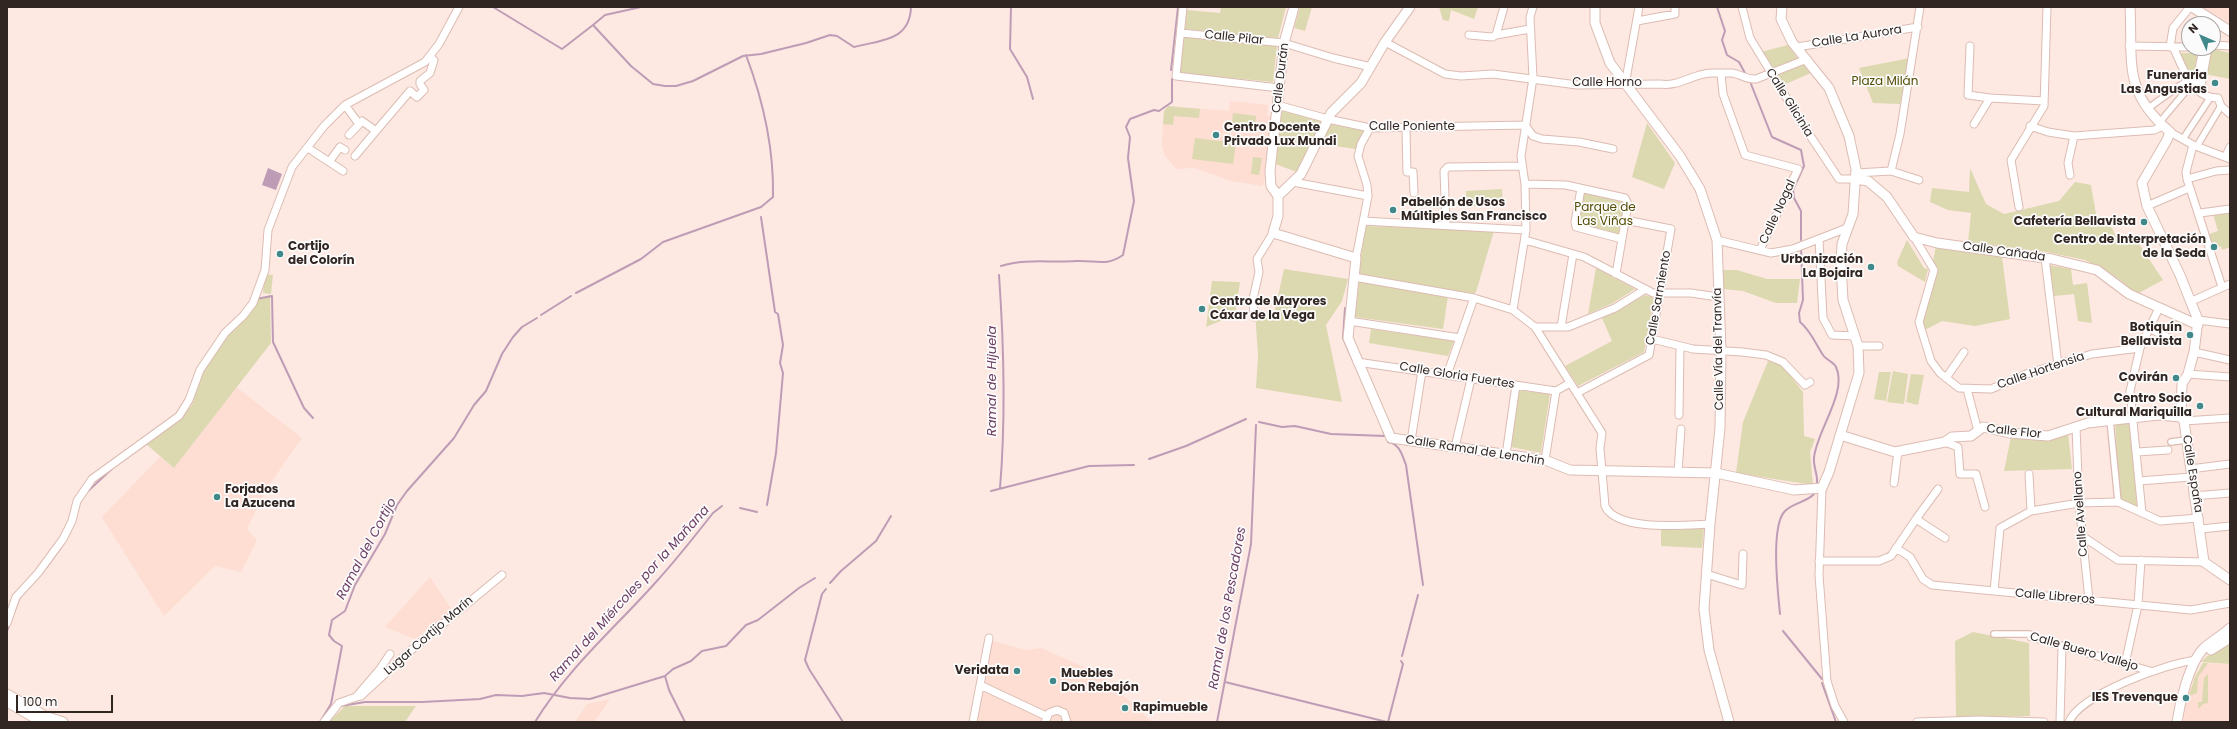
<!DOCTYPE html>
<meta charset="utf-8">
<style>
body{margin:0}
#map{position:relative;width:2237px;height:729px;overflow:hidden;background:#fde9e2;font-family:Poppins,sans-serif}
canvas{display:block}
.frame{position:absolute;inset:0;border:8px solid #322622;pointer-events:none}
.north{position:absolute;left:2181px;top:16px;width:40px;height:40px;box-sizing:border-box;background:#fbfbfb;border:1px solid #aba6a4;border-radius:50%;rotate:315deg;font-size:11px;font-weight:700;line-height:16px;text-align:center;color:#322622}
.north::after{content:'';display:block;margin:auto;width:14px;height:18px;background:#40888a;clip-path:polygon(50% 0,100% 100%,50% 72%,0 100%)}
.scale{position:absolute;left:16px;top:695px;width:97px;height:18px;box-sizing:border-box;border:2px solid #322622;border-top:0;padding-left:5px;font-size:12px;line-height:14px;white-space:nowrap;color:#322622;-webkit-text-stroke:3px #fbfbfb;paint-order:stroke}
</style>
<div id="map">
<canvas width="2237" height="729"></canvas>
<div class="frame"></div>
<div class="north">N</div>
<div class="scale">100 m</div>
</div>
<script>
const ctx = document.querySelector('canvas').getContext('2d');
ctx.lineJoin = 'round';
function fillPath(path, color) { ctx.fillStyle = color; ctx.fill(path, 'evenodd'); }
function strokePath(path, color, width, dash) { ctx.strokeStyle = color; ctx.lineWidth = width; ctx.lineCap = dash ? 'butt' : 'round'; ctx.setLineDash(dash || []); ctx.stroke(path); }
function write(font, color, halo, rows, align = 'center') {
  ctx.font = font + ' Poppins,sans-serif'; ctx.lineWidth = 3.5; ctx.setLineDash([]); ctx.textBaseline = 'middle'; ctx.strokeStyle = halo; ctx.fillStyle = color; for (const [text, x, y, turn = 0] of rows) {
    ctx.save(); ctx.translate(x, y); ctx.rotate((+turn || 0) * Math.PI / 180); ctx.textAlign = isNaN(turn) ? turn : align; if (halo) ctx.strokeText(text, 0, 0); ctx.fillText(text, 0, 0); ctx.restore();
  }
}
fillPath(new Path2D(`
 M2202,7H2230V23Z
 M1230,101L1268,105L1267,116H1272L1264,184L1261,186L1232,181L1194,168L1176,169L1165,156L1162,146L1163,124L1164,111L1168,106L1229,111Z
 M236,387L302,438L267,488L247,529L257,540L241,572L215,566L164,616L102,517L160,457L174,468Z
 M430,577L452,610L415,639L385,627Z
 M989,640L1025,650L1041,648L1100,674L1152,722H972Z
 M2203,663L2230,664V722H2184L2185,706L2195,676Z
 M610,699L594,722H575L587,704Z`), '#feddd3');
fillPath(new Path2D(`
 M1221,7H1286L1278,38L1185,29L1187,10L1220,13Z
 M1300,7H1312L1305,31L1294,28Z
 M1439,7H1478L1474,19L1451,10L1449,21L1443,20Z
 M1184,37L1277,46L1273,82L1180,73Z
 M1788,45L1798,59L1771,71L1761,52Z
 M2209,48L2230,53V79L2205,74Z
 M2180,53H2198L2192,80Z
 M1910,58L1900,104L1873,103L1859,68Z
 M1802,63L1811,73L1781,86L1775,77Z
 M1168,106L1200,109L1199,118L1174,116L1173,125L1163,124L1164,111Z
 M1282,110L1322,122L1297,172L1275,164Z
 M1233,113L1256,116L1255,126L1232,123Z
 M1647,123L1675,163L1664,189L1632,177Z
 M1329,124L1364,131L1356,149L1321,144Z
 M1195,138L1236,143L1233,164L1192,159Z
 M1253,157L1262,158L1259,175L1251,174Z
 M1970,168L1986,204L2004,214L2059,201L2075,182L2091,185L2097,220L2112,228L2120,245L2137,241L2163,280L2137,294L2116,277L2085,260L2047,252L1968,242L1971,213L1948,210L1930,202L1932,188L1969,192Z
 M1502,189L1503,206H1466V191Z
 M1584,193L1623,202L1624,204L1619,232L1617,235L1579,225Z
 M2230,211V247L2222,250L2221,246L2217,248L2215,242L2210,243L2207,235L2218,231L2213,214Z
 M1366,226L1494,231L1476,292L1472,295L1358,274Z
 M1907,240L1924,268L1928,269L1925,282L1898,266L1897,262Z
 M1936,246L2002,257L2010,319L1975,326L1942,321L1923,331L1922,320L1937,271L1933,261Z
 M2049,265L2071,269L2073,285L2087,283L2092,323L2078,321L2074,294L2054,296Z
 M1596,268L1635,289L1613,303L1588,314Z
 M1284,269L1348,279L1342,301L1326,325L1342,402L1256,388L1258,356L1255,311L1274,314Z
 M1721,270H1737L1767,279H1800L1797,303H1776L1743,291L1724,289Z
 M265,274L273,275L271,294L263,293Z
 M1212,281L1240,282L1235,315L1206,327Z
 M1359,282L1448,296L1443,329L1355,317Z
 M270,295L271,343L174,468L146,444L178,420L192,405L200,373L226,334L257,299Z
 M1645,295L1654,298L1644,352L1578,386L1565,366L1612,341L1602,318Z
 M1371,329L1454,341L1448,356L1369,343Z
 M1768,361L1783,366L1803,392L1804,436L1815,439L1810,452L1813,485L1736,473L1743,422Z
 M1893,371L1908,374L1904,404L1887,402Z
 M1879,372H1891L1886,401L1874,399Z
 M1911,374L1924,375L1918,405L1906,402Z
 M1518,390L1550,394L1541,453L1511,447Z
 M2130,420L2137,506V507L2120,499L2115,422Z
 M2068,433L2072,469L2004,471L2011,437C2029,438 2050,440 2068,433Z
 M1661,528H1704L1702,548L1661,546Z
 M1973,632L2029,643L2030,716L1956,718L1955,641Z
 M2230,642V664L2201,662L2206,657Z
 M2203,663H2208L2198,677L2197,693L2189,696L2195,677Z
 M2208,674V703L2203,704L2198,709V702H2202L2204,678Z
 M345,706H416L405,722H329Z`), '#dcd8b0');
fillPath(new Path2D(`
 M268,168L282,174L276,190L262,185Z`), '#be9cb6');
strokePath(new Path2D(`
 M493,7L562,49L593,25L631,66L653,84L665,86H676L693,81L743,56L761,54L806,43L830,35L837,36L854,47C881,40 910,41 911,7
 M1011,7L1010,49L1027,77L1033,99
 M1717,7L1725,31L1722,40L1727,55L1739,62L1746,75
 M593,25L605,15L641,7
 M1171,70L1178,7
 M1751,84L1772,137L1801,150L1804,166L1793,190L1794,198L1801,211V240
 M761,217L775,312L778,314L783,345L780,363L783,373L776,453L767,505
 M1801,248L1803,300L1799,313L1800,322C1811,331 1815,343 1823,355C1826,360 1834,362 1836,367C1848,392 1816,432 1814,458C1813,466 1818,475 1817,483
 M1001,266C1026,258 1051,263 1076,261C1096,260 1106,267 1123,255L1134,201L1128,158L1130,137L1126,127L1130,119L1154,110L1159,111L1172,102V79
 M999,275C1004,346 1006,417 1000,488
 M576,293L641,259L663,242L761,207L773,197C774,150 763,100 746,55
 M256,299L272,296L273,342L304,408L313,418
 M1345,308L1343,338L1359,374
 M541,315L571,296
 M1259,422L1282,427L1295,426L1331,434L1385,436L1383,431
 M1388,442C1400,444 1402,455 1406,465L1423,585
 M1149,459L1186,446L1246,419
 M991,491L1089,466L1134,465
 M87,492L116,465
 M740,508L757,512
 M46,568L62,546
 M830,583L841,571L876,541L891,516
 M826,589L822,594L805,660L809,669L843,722
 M1780,614C1778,593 1770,526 1785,511C1793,503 1807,502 1814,494
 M7,631L20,597
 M1783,631L1822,679
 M1402,656L1418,595
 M665,676L669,690L685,722
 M1225,682L1387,722
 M1822,683L1836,722
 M341,706L365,702H422L480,699L496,695L522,696L544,693L570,698L590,699L665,676L673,669L691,661L702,651L726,646L746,625L758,620L799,588L815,578
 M320,722L331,704L342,646L334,641L329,635L332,620L345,611L355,585L385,534L397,505L407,491L454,438L474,405L486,391L502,354L513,337L522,327L537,318
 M535,722C568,668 615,628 656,582C676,560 695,536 713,513L722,506
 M1217,722L1251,544L1256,425
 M1388,722L1403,664L1401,661`), '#be9cb6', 2);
const pedestrian = new Path2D(`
 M2147,109L2189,79
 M2159,123L2191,85
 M2183,139L2210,98
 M2197,146L2221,106
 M2110,420L2118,502
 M2171,442L2186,440
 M1994,634H2030L2031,637`);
const minor = new Path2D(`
 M1183,7L1176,76L1279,88
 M1504,7L1496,35L1530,29
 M1742,7L1750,38L1803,125L1839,179H1856
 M1637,21L1675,14V7
 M1181,33L1284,43L1333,58L1371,67
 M1469,35L1492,37L1496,35
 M1385,42L1445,74L1461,76L1493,74L1577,85L1660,84C1679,87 1692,74 1711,73C1713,73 1731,73 1732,73C1741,74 1746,80 1756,79L1807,59
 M2213,45L2230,46
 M1970,46L1968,95L1990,98L2044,101
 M2129,46L2189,47
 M1797,47L1918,27
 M2170,47L2173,28L2190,7
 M2173,47C2183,67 2191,98 2218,98L2221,106L2230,114
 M1721,74L1723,94L1745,155L1798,169L1760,250
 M1625,85L1639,7
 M2195,88L2202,54
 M2200,92L2208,48
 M345,105L359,124
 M1277,105L1328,119L1370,128L1525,125L1533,136L1542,139L1579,142L1613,149
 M1974,124L1990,98
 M2030,126L2048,132L2074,136L2154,130L2163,126
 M1406,129L1407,172H1413L1414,193
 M376,131L410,91L417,97L424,90L420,84V81L430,73L434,60L430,57
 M2170,132L2193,145L2230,159
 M349,135L362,121L376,131L355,156
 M2193,145L2186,172L2187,179L2222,287
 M308,148L343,171
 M2226,156L2230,147
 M329,162L340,147L345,150
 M1891,171L1900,134L1920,7
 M1856,173L1891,171L1919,180
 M2070,175L2068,163L2074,136
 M2187,179L2216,171L2230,170
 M1293,182L1368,196
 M1525,184L1566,185L1625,198L1628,204L1616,274
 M1581,189L1575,222L1576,227L1622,239
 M2147,206L2189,188
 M2019,207L2011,160L2044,106L2047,7
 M2200,213L2230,209
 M1363,221L1526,230
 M1446,225L1444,171L1448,167L1522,166
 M1914,237L1934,270L1919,322L1931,361L1940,373L1959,388L1991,389L2029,373L2092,354L2140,348
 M1819,239L1823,318L1832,335L1855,336
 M1525,240L1584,257L1653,293H1691L1718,297
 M1717,240L1771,253L1793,249L1847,228
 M1356,258L1368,196L1367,185L1358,156L1361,144L1370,128
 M2045,258L2058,365
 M1354,277L1474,298L1513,310L1535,327L1602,433L1600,448L1605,506C1617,532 1685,525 1710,524
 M2192,301L2230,284
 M1513,310L1526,230L1525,184L1521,156L1533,78L1530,17L1533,7
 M1254,317L1253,299L1259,272L1257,259L1273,233
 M2198,320L2230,324
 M1349,321L1460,338
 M1535,327H1568L1615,308L1644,290
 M1561,327L1573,254
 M2149,328L2175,341
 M1652,339L1693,349L1742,352L1766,355L1783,362L1805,385L1810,382
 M1858,346H1879
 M2194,352L2230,360
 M1357,362L1556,391
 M2188,374L2230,377
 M1447,375L1474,298
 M1946,378L1964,352
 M1967,389L1978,431
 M1577,393L1649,355L1671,229L1625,220
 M1679,415L1680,347
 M2184,421L2230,418
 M2076,427L2079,503L2089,600
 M1411,441L1422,371
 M1945,442L1958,447L1960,474H1976L1985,507
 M1455,447L1471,379
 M2137,452L2168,450
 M1506,455L1516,385
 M1545,460L1556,391L1570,383
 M2190,469L2230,464
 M1678,472L1681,429
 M2029,474L2031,511
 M2139,481L2191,477
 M1894,483L1898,451
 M1822,488L1819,575L1827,681L1835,706L1844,722
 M2193,496L2230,493
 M2142,513L2130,391L2140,348L2159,308
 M1916,519L1938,489
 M2201,529L2230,526
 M2082,536L2118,560L2204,562
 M1896,548L1910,557L1923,579L1932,585L2191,610L2230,603
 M1819,561H1879L1891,556L1916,519L1945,538
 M1706,574L1742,585L1743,554
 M1994,591L2000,528L2031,511L2079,503L2118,502L2160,521L2199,518
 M7,623L16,597L38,573L63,539L72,521L77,501L92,479L179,416L189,400L200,370L225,333L243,316L253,303L265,270L268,230L292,167L324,126L345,105L425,62L439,44L459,7
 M2031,637L2150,671
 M2125,664L2138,605L2141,560
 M980,685L1046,716
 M356,697L361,696L410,651L502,575
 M324,722L339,703L356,697L380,669L390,654
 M973,722L989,638
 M1045,722L1049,713L1057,710L1064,713L1067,722
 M1917,722L1979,720L2044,722
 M2060,722L2062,646
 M2069,722C2080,694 2168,663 2196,660`);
const tertiary = new Path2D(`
 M1595,7V23L1610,63L1680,156L1700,189L1717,240L1721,351L1720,428L1710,524L1704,609L1709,650L1729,722
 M2130,7C2133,62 2122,91 2170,132L2167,140L2142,183L2147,206L2180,275L2198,320L2194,352L2188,374L2182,384L2181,417L2184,421L2204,562L2230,580
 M2192,7L2230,31
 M1856,179L1868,181L1887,197L1914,237L1937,243L2052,259L2097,270L2129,294L2198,325
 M1278,196V216L1273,233L1356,258L1348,338L1391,438L1545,460L1570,470L1716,473L1794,490L1822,488L1829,472L1859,373L1858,346L1843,300L1841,264L1842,244L1853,214L1856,169L1849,136L1836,105L1829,88L1792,42L1781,19L1782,7
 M1278,196L1301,174L1331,113L1361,83L1385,42L1410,7
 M1278,196L1271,186L1270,171L1284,43L1294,7
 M1840,435L1895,452L1945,442L1952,437L1971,436L1983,427L2010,433L2048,436L2088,423L2158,415L2181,417
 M2211,650L2230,638
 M7,694L45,716L63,722
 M7,702L42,722
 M2177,722C2180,702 2189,664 2203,649C2211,641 2222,636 2230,628`);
strokePath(pedestrian, '#dcbcb2', 8);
strokePath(minor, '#dcbcb2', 9);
strokePath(tertiary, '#dcbcb2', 11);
strokePath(pedestrian, '#fff', 5.5);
strokePath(minor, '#fff', 7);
strokePath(tertiary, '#fff', 9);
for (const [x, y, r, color] of [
 [2215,83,4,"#40888a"],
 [1216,135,4,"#40888a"],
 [1393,210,4,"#40888a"],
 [2144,222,4,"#40888a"],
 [2214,247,4,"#40888a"],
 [280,254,4,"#40888a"],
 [1871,267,4,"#40888a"],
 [1202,309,4,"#40888a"],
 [2190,335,4,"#40888a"],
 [2176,378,4,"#40888a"],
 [2200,406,4,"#40888a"],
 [217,497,4,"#40888a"],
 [1017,671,4,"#40888a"],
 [1053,681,4,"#40888a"],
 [2186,698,4,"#40888a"],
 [1125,708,4,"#40888a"]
]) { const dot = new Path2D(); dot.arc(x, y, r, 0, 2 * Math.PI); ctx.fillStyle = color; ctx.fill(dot); strokePath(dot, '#fbfbfb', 1.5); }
write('12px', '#322622', '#fbfbfb', [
 ["Calle La Aurora",1857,37,-9],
 ["Calle Pilar",1234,38,6],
 ["Calle Durán",1281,78,-83],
 ["Calle Horno",1607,83],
 ["Calle Glicinia",1789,103,58],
 ["Calle Poniente",1412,127],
 ["Calle Nogal",1778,212,-65],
 ["Calle Cañada",2004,252,8],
 ["Calle Sarmiento",1659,298,-80],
 ["Calle Vía del Tranvía",1719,349,-91],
 ["Calle Hortensia",2041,371,-19],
 ["Calle Gloria Fuertes",1457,376,9],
 ["Calle Flor",2014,432,6],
 ["Calle Ramal de Lenchín",1475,451,9],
 ["Calle España",2192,474,81],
 ["Calle Avellano",2081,514,-94],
 ["Calle Libreros",2055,597,5],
 ["Lugar Cortijo Marín",429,636,-41],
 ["Calle Buero Vallejo",2084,652,16]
]);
write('bold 12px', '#322622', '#fbfbfb', [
 ["Funeraria",2207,76],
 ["Las Angustias",2207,90],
 ["Centro Docente",1224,128,"left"],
 ["Privado Lux Mundi",1224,142,"left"],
 ["Pabellón de Usos",1401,203,"left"],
 ["Múltiples San Francisco",1401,217,"left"],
 ["Cafetería Bellavista",2136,222],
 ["Centro de Interpretación",2206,240],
 ["de la Seda",2206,254],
 ["Cortijo",288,247,"left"],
 ["del Colorín",288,261,"left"],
 ["Urbanización",1863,260],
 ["La Bojaira",1863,274],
 ["Centro de Mayores",1210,302,"left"],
 ["Cáxar de la Vega",1210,316,"left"],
 ["Botiquín",2182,328],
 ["Bellavista",2182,342],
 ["Covirán",2168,378],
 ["Centro Socio",2192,399],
 ["Cultural Mariquilla",2192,413],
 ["Forjados",225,490,"left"],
 ["La Azucena",225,504,"left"],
 ["Veridata",1009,671],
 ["Muebles",1061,674,"left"],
 ["Don Rebajón",1061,688,"left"],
 ["IES Trevenque",2178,698],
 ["Rapimueble",1133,708,"left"]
], 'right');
write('12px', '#544c04', '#fbfbfb', [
 ["Plaza Milán",1885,82],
 ["Parque de",1605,208],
 ["Las Viñas",1605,222]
]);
write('italic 13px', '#6c3d63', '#fbfbfb', [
 ["Ramal de Hijuela",993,381,-90],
 ["Ramal del Cortijo",367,549,-62],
 ["Ramal del Miércoles por la Mañana",630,594,-48],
 ["Ramal de los Pescadores",1228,608,-80]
]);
</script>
